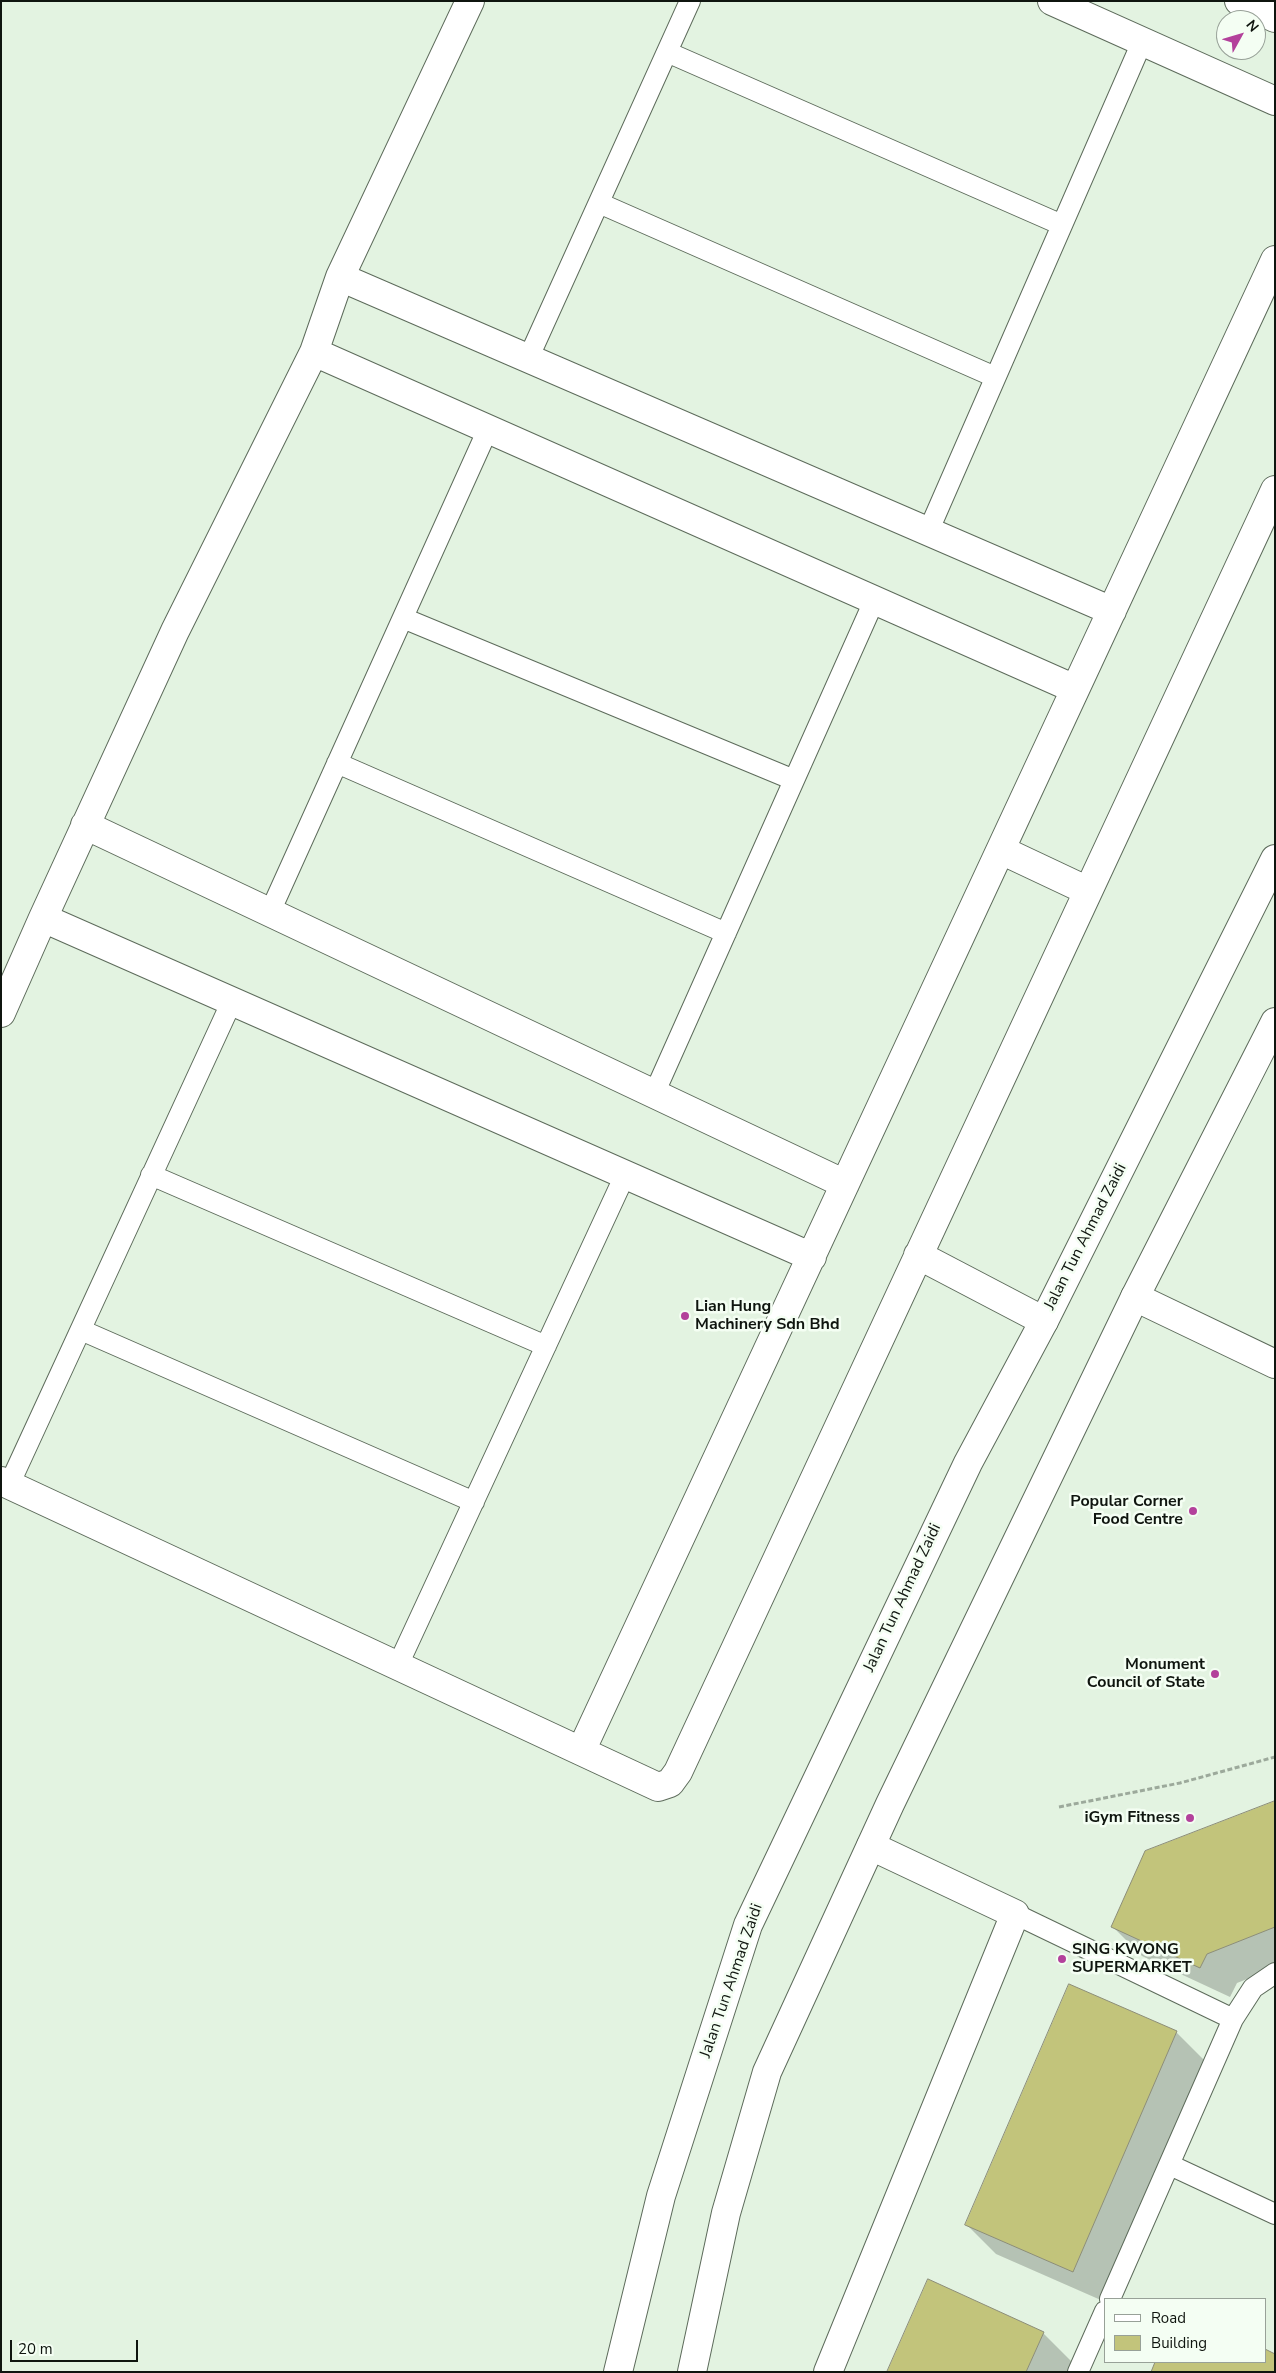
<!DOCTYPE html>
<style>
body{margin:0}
#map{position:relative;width:1276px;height:2373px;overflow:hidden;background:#e3f3e1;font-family:"Nunito Sans",sans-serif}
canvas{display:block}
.frame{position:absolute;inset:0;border:2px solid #0f150f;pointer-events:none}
.legend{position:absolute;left:1104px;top:2298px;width:162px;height:65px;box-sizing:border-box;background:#f4fef3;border:1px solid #98a198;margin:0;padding:6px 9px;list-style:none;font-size:15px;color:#0f150f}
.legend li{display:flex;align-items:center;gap:10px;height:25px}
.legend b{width:25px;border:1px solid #98a198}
.north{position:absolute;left:1216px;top:10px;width:50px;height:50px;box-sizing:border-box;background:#f4fef3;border:1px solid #98a198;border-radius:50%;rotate:51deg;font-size:14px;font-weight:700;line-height:20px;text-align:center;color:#0f150f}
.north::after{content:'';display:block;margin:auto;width:18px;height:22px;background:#b3419b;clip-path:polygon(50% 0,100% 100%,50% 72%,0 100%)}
.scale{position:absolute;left:10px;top:2340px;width:128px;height:22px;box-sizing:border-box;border:2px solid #0f150f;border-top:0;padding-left:6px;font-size:15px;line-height:18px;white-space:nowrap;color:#0f150f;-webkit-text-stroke:4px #f4fef3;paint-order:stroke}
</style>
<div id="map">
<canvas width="1276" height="2373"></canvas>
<div class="frame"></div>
<ul class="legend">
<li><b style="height:6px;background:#fff"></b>Road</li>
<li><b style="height:14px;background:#c2c47b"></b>Building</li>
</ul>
<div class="north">N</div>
<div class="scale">20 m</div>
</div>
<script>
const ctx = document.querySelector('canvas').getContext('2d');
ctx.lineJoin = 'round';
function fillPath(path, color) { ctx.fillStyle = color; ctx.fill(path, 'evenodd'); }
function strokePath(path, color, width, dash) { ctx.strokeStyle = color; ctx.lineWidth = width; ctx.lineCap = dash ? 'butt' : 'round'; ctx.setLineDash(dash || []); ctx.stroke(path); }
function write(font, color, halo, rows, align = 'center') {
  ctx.font = font + ' "Nunito Sans",sans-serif'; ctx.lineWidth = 5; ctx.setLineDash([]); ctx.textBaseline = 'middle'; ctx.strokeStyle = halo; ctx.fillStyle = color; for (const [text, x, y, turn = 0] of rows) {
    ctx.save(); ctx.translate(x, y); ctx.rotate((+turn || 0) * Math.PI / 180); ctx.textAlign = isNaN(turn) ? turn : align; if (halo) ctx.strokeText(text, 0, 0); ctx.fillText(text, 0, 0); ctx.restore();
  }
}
fillPath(new Path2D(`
 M1275,1802V1968L1237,1983L1230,1997L1142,1956L1112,1926Z
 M1176,2032L1206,2062L1103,2301L996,2254L966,2224Z
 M1043,2333L1073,2363L1069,2372H888Z
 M1265,2350L1275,2355V2372H1152L1157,2362H1265Z`), '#0003');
const building = new Path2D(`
 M1275,1801V1927L1207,1954L1200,1968L1111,1927L1145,1851Z
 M1069,1984L1177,2031L1073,2272L965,2225Z
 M928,2279L1044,2332L1026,2372H887Z
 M1265,2349L1275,2354V2372H1151L1155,2362H1265Z`);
fillPath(building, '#c2c47b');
strokePath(building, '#8c8d78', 1);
const lane = new Path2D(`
 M667,52L1062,225
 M599,203L995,377
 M528,359L690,1
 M928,532L1142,42
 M403,618L794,780
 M337,763L726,933
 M270,912L488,429
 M654,1094L874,601
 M151,1175L546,1346
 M81,1330L474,1502
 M9,1485L232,1001
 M398,1665L625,1175
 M1015,1914L1233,2019
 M1170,2165L1275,2214
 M1110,2299L1233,2019L1253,1988L1275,1973
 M1078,2372L1105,2311`);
const street = new Path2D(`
 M1052,1L1275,101
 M1239,1L1275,18
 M340,277L1112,611
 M314,352L1075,689
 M85,825L845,1184
 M1001,850L1088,891
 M43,918L812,1257
 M1,1013L43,918L175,631L314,352L340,277L470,1
 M918,1255L1044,1321
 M1135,1297L1275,1364
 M1,1481L658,1787L670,1783L678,1772L1275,490
 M581,1751L1275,260
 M828,2372L1015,1914L871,1846`);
const secondary = new Path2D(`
 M618,2372L661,2196L748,1925L968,1463L1044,1321L1275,859
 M692,2372L726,2213L767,2072L890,1804L1135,1297L1275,1022`);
strokePath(lane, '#5d6b5b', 22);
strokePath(street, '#5d6b5b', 30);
strokePath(secondary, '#5d6b5b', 30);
strokePath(new Path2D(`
 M1059,1807L1180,1783L1275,1757`), '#9ca99b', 3, [5, 2.5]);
strokePath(lane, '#fff', 20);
strokePath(street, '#fff', 28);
strokePath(secondary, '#fff', 28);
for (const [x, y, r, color] of [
 [685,1316,5,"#b3419b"],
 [1193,1511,5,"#b3419b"],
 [1215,1674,5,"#b3419b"],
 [1190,1818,5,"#b3419b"],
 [1062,1959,5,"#b3419b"]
]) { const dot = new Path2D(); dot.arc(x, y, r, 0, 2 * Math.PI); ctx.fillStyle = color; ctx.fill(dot); strokePath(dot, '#f4fef3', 2); }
write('16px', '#0f150f', '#f4fef3', [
 ["Jalan Tun Ahmad Zaidi",1086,1237,-63],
 ["Jalan Tun Ahmad Zaidi",903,1598,-65],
 ["Jalan Tun Ahmad Zaidi",732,1981,-71]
]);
write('bold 16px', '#0f150f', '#f4fef3', [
 ["Lian Hung",695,1307,"left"],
 ["Machinery Sdn Bhd",695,1325,"left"],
 ["Popular Corner",1183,1502],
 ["Food Centre",1183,1520],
 ["Monument",1205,1665],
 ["Council of State",1205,1683],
 ["iGym Fitness",1180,1818],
 ["SING KWONG",1072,1950,"left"],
 ["SUPERMARKET",1072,1968,"left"]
], 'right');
</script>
